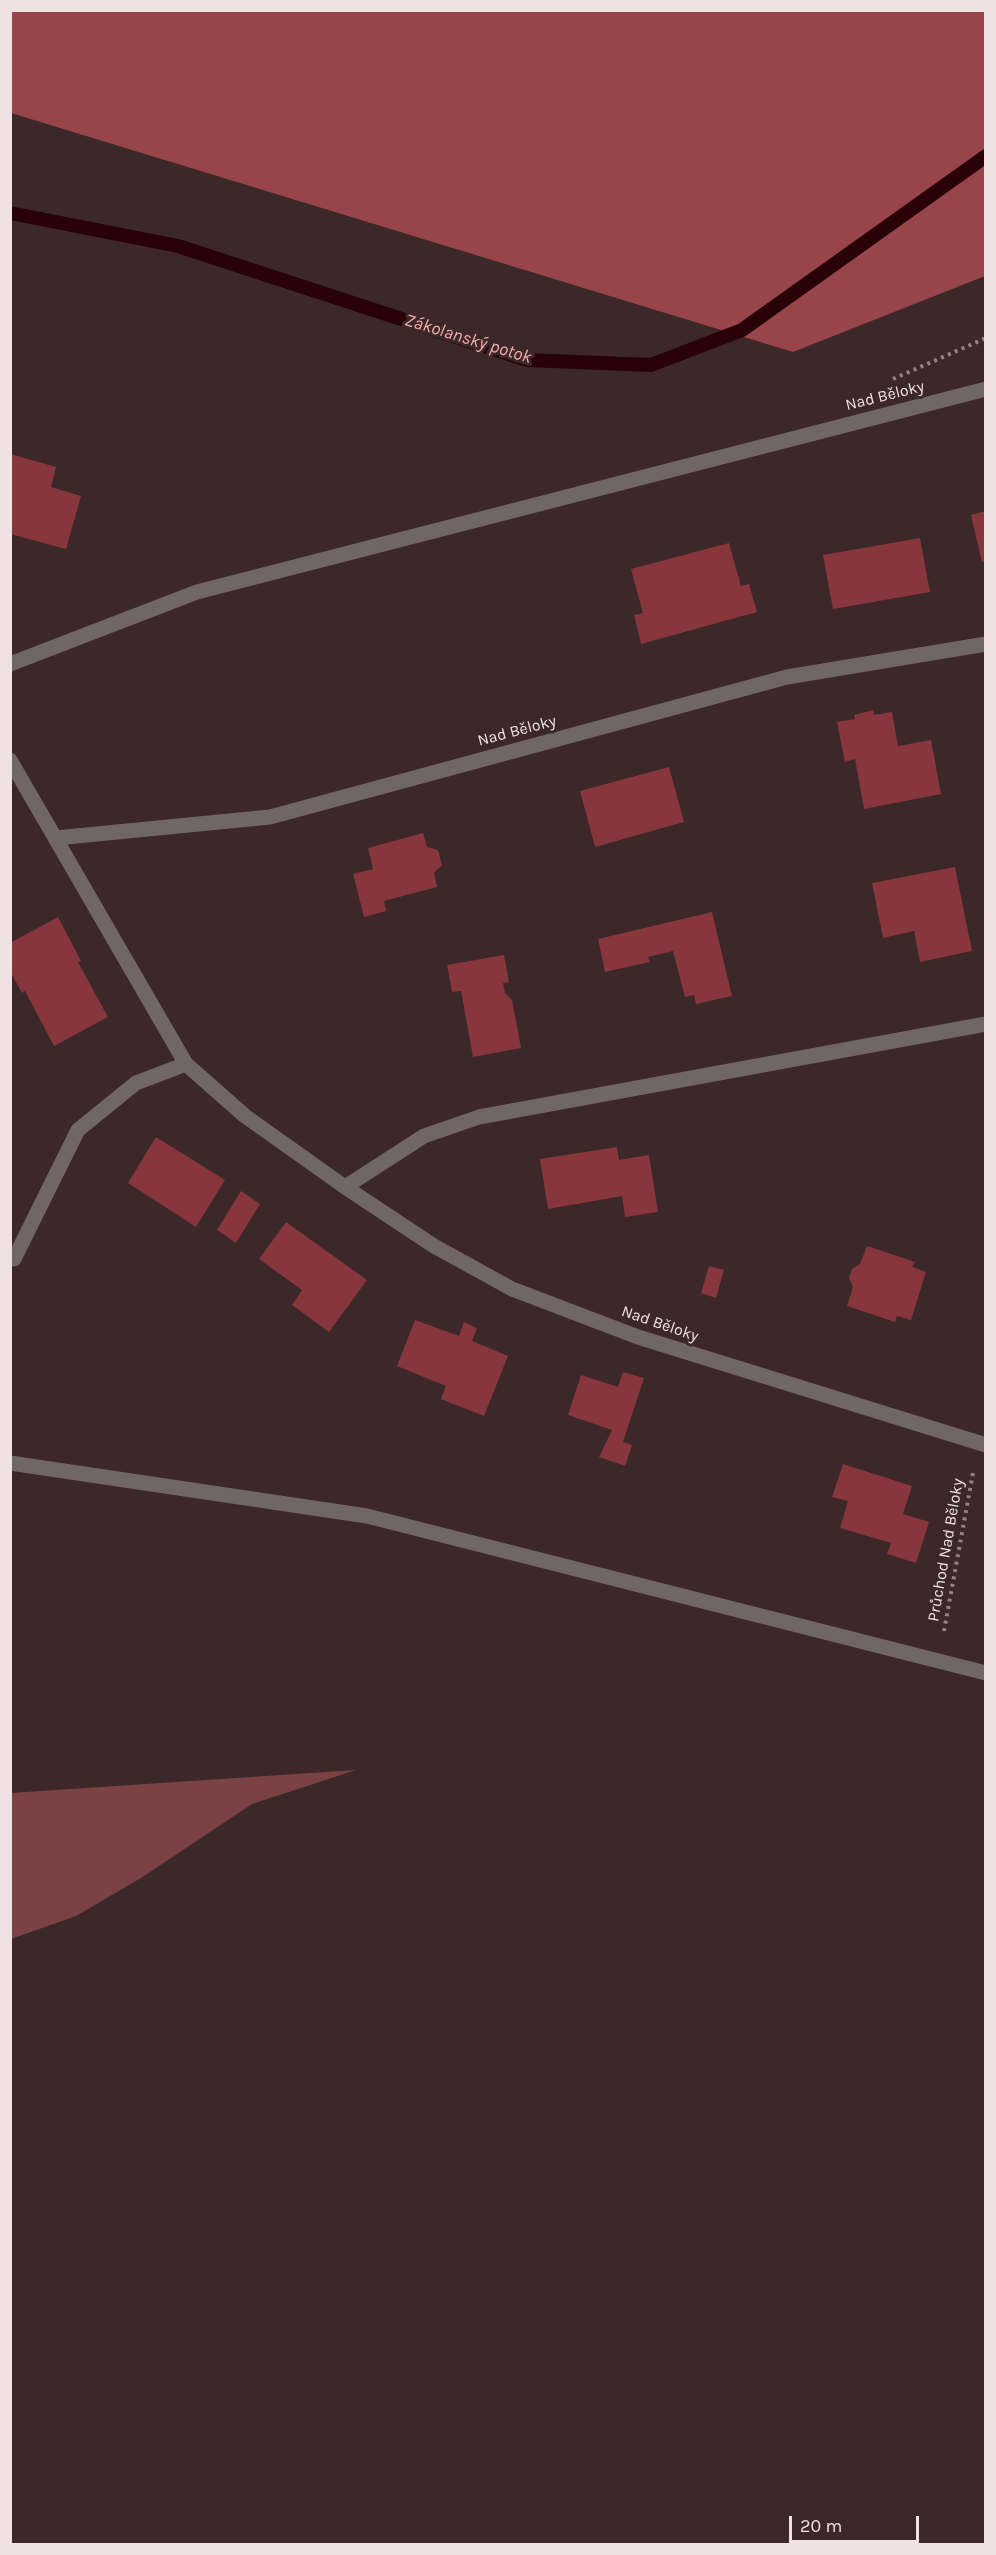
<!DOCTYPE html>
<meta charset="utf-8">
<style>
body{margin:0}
#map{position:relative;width:996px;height:2555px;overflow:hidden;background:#3c2828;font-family:Karla,sans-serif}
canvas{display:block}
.frame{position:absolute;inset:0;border:12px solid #efe2e2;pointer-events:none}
.scale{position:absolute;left:789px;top:2516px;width:130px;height:27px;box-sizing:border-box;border:3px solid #efe2e2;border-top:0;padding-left:8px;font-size:18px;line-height:21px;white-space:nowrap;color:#efe2e2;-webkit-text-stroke:4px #3c2828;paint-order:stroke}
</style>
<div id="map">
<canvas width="996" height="2555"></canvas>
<div class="frame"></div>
<div class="scale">20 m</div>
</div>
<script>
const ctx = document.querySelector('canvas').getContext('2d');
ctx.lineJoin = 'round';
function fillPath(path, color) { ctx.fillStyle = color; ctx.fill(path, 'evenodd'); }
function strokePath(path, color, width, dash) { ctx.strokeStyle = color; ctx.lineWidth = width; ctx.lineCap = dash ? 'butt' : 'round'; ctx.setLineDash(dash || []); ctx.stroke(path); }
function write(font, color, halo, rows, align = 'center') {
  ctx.font = font + ' Karla,sans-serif'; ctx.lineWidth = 6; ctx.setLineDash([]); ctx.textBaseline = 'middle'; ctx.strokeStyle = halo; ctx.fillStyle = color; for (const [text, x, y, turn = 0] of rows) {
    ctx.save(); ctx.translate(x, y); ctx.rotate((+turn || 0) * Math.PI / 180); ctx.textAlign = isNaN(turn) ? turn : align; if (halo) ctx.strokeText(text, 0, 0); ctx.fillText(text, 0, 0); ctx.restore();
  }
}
fillPath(new Path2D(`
 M356,1770L252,1804L141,1878L76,1916L11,1939V1793Z`), '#7a4244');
fillPath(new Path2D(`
 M10,11H985V276L793,352L11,113Z`), '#97454a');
strokePath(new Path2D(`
 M10,213L178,246L527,360L651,365L742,330L986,156`), '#290207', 14);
fillPath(new Path2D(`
 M10,454L56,467L51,487L81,496L66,549L10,534Z
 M986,511V561L982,562L971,515Z
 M920,538L930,592L833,609L823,555Z
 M729,543L741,586L749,584L757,612L641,644L634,615L643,613L631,569Z
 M873,710L874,715L892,712L898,746L931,740L941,794L864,809L855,759L845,762L837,722L855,719L854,715Z
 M669,767L684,822L595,847L580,791Z
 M423,833L427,847L438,850L442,865L434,873L437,887L384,901L386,911L364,917L353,874L373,869L368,848Z
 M955,867L972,951L920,962L914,931L883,938L872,883Z
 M712,912L732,996L696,1004L694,995L685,997L673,951L648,957L650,962L605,972L598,939Z
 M58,917L81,961L78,962L108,1017L54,1046L25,991L22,993L10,971V943Z
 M504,955L509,982L503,983L505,993L512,1000L521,1048L473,1057L461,991L452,992L447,965Z
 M156,1137L225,1180L196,1227L128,1183Z
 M617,1147L619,1160L649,1155L658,1212L625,1217L622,1196L548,1209L540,1159Z
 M241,1191L260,1204L236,1243L217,1230Z
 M286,1222L367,1280L329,1332L292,1305L302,1290L259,1259Z
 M867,1246L915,1262L912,1267L926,1272L911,1320L897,1316L895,1322L847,1306L853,1287L849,1278L852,1269L860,1264Z
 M709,1266L724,1270L716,1298L701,1293Z
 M415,1320L459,1336L464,1322L477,1328L472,1341L508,1356L484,1416L441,1399L446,1386L397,1366Z
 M623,1372L644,1378L623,1442L632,1445L625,1466L599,1457L612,1430L568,1415L581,1375L618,1387Z
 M843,1464L912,1486L903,1514L929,1522L916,1563L887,1554L891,1543L840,1528L848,1501L832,1497Z`), '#86363c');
strokePath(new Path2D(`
 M893,379L986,338
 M944,1631L973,1473`), '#948383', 4, [3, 4.5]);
strokePath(new Path2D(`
 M10,664L197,592L986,389
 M10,760L186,1064L245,1116L345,1187L434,1246L512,1289L638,1337L986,1445
 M56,838L270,817L787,677L986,644
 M345,1187L424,1136L479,1117L986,1024
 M14,1259L78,1130L136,1083L186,1064`), '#716666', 15);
strokePath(new Path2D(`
 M10,1463L367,1516L986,1673`), '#716666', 15);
write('16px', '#efe2e2', '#3c2828', [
 ["Nad Běloky",885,396,-14],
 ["Nad Běloky",517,731,-15],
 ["Nad Běloky",660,1324,19],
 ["Průchod Nad Běloky",946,1550,-80]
]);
write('italic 18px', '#f3acad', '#3c2828', [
 ["Zákolanský potok",468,339,17]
]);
</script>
